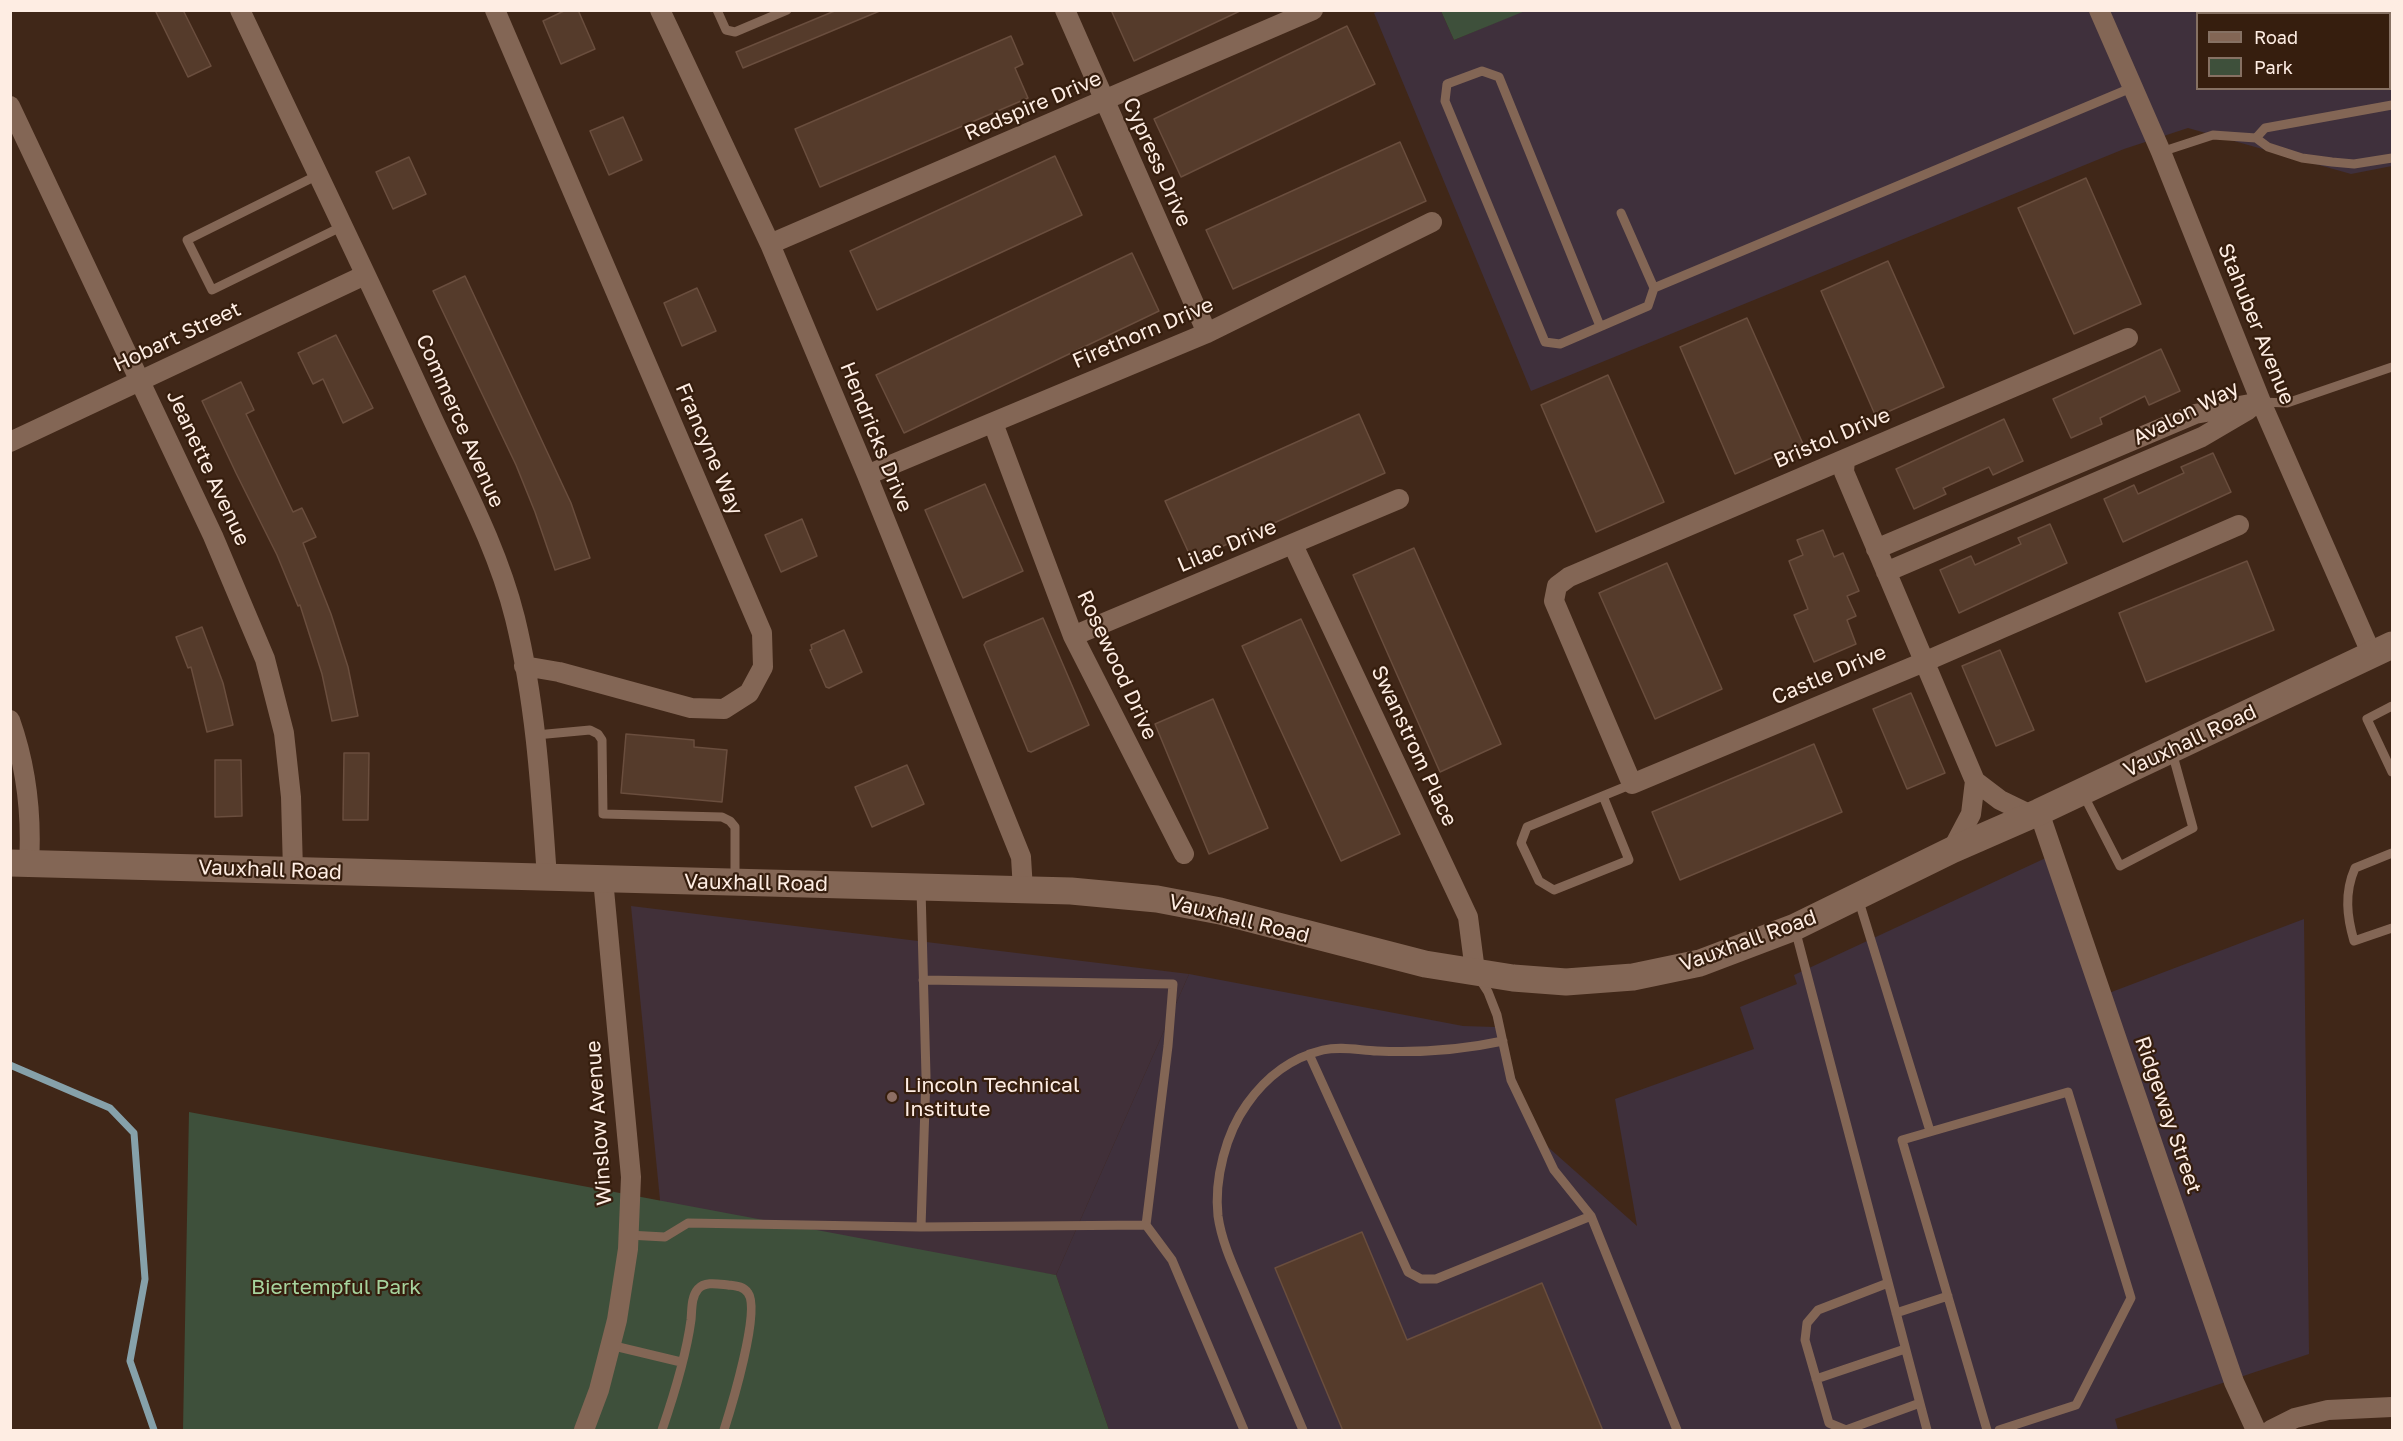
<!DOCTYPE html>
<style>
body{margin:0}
#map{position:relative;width:2403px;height:1441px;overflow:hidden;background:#402718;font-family:"Golos Text",sans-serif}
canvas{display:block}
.frame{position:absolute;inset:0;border:12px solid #feede3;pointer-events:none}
.legend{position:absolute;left:2196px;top:12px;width:195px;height:78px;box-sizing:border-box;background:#361e0e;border:2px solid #867163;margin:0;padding:8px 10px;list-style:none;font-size:18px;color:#feede3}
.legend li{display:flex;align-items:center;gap:12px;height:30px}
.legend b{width:30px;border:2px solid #867163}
</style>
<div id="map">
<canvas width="2403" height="1441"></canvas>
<div class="frame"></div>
<ul class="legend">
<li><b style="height:8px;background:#836655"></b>Road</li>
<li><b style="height:16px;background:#3e503b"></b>Park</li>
</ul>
</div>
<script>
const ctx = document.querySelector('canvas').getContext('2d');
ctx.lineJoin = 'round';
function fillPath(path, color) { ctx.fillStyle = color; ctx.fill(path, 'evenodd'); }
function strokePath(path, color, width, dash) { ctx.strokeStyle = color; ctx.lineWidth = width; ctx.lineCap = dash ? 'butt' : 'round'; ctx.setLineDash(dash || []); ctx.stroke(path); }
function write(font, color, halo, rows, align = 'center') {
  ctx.font = font + ' "Golos Text",sans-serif'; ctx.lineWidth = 4.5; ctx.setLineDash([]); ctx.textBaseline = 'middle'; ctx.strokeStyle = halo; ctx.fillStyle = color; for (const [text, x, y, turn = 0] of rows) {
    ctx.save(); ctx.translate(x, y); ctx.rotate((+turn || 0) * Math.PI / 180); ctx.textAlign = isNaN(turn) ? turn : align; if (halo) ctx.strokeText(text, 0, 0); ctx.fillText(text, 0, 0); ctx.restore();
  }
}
fillPath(new Path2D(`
 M1381,10L1441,11L1454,40L1525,10L2392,11V166L2351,174L2188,128L2124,149L1531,391L1374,13ZM2198,14H2390V88H2198Z
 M2050,856L2101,996L2304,919L2309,1354L2115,1419L2118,1430H1109L1056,1275L1189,974L1463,1026L1495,1027L1540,1140L1637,1226L1615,1099L1754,1049L1740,1007L1797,984L1794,975Z`), '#3f303c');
fillPath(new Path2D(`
 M631,906L1189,974L1056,1275L662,1220Z`), '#413039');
fillPath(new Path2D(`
 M1441,11H1525L1454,40Z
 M189,1112L1056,1275L1109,1430H183Z`), '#3e503b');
strokePath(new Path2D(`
 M10,1065L110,1108L134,1133L145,1279L130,1361L154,1430`), '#86a1aa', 7);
const building = new Path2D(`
 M155,10H183L211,66L188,77Z
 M566,10H578L595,49L561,64L543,21Z
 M837,10H882L743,68L736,52Z
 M1111,10H1242L1134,61Z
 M1347,26L1375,84L1181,177L1154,119Z
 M1011,36L1023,64L1015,68L1028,98L820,187L795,129Z
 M623,117L642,160L609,175L590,131Z
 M1400,142L1426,201L1233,289L1206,230Z
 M1055,156L1082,215L877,310L850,251Z
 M409,157L426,194L393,209L376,172Z
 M2086,178L2141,304L2074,334L2018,208Z
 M1132,253L1159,311L904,433L876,375Z
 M1888,261L1944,387L1876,417L1821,291Z
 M465,276L571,503L590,558L555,570L535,512L516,465L433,291Z
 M697,288L716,331L682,346L664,303Z
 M1747,318L1803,444L1735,474L1680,347Z
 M336,335L373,408L343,423L323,379L313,384L298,353Z
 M2161,349L2180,391L2149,405L2145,396L2100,418L2102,424L2071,438L2053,399Z
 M1608,375L1664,502L1596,532L1541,405Z
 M241,382L254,410L246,414L293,512L302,508L316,537L303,543L331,614L348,667L358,716L332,721L322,674L300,605L298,606L277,555L236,473L202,401Z
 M1359,414L1385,473L1192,560L1165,501Z
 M2004,419L2023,461L1993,475L1989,467L1943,488L1946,494L1914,509L1896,469Z
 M2213,453L2231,492L2123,542L2104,499L2134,485L2138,494L2184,473L2181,467Z
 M985,484L1023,571L963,598L925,510Z
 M802,519L817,556L781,572L765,535Z
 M2050,524L2067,563L1959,613L1940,570L1971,556L1975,565L2021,544L2018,538Z
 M1823,530L1834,557L1843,553L1859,591L1847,596L1856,616L1847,620L1856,644L1814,662L1794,615L1808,609L1789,561L1803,555L1797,540Z
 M1414,548L1501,744L1440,772L1353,575Z
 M2247,561L2274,630L2146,682L2119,613Z
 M1667,563L1722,689L1655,719L1599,593Z
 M1043,618L1089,725L1031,752L1028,751L984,645L986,642Z
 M1301,619L1400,834L1341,861L1242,646Z
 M202,627L223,683L233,725L207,732L191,667L188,668L176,637Z
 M844,630L862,672L829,688L826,687L810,650L812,649L811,645Z
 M2000,650L2034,730L1996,746L1962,666Z
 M1911,693L1945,773L1907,789L1873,709Z
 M1213,699L1268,828L1209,854L1155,724Z
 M626,734L694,740V747L727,750L722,802L621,793Z
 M1814,744L1842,812L1680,880L1652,812Z
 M344,753H369L368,820H343Z
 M215,760H241L242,816L215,817Z
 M907,765L924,804L872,827L855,787Z
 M1362,1232L1407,1340L1542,1283L1603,1431H1343L1275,1268Z`);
fillPath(building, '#553b2b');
strokePath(building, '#6a4e3e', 1.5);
strokePath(new Path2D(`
 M717,10L726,30L735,32L787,10
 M2256,138L2265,128L2392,105
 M2161,152L2213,135L2256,138L2268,147L2302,158L2332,162L2354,164L2392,158
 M318,175L187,240L212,290L343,226
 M1621,213L1654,288L2131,88
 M1600,326L1499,77L1482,71L1447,84L1445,101L1545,342L1560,344L1648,306L1654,288
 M2261,402L2287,403L2392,367
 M2392,706L2367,719L2392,772
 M536,735L590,730L598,734L602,740L603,814L722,817L730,821L735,827V880
 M2083,794L2120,866L2193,828L2172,752
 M1603,796L1629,860L1554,890L1539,881L1521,843L1527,827L1632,784
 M2392,853L2355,868C2344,893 2347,917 2354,941L2392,928
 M1858,898L1930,1131
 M1795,929L1927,1430
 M1479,978L1488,992L1497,1015L1511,1080L1554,1170L1591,1216L1677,1430
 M1309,1054L1408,1272L1421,1279H1436L1591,1216
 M1146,1225L1172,1260L1244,1430
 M921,1227L1146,1225L1168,1046L1173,984L923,980
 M628,1235L665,1237L688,1223L921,1227L926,1076L921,889
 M1888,1283L1818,1310L1807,1323L1805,1340L1829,1423L1846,1430L1920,1403
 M1896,1313L1948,1296
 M610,1345L681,1362
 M1816,1379L1905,1349
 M662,1430C674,1395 686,1357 691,1320C692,1310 691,1297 698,1289C705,1281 718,1284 728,1285C736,1286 743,1286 748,1293C761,1310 731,1408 724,1430
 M1303,1430C1285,1387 1266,1344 1248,1301C1237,1274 1222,1245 1218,1216C1214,1179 1226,1133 1247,1104C1266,1077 1290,1058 1323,1050C1341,1046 1358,1050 1377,1051C1419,1053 1461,1050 1503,1041
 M1987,1430L1902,1140L2068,1092L2131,1298L2076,1405L1999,1430`), '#836655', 9);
strokePath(new Path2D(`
 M240,10C303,144 368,277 429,411C460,479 497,546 515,618C536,704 541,791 547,878
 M495,10L762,633L763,667L749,693L724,709L691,708L559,672L524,666
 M660,10L770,244L867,475L1021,857L1023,890
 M1065,10L1207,333
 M2099,10L2161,152L2261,402L2372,655
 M10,106L213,536L265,659L284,733L291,797L293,871
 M770,244L1313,10
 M2128,338L1569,577L1557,586L1554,601L1632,784L1924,662L2239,525
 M993,423L1073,636L1184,854
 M10,442L365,275
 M1845,459L1844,472L1975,781L2000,800L2031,815
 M867,475L1207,333L1432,222
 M1293,545L1468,917L1475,971
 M1876,549L2195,414L2261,402
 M1886,572L2202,437L2248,410
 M1073,636L1399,499
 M10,720C27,768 32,814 29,864
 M2039,812L2234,1382L2256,1430
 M1952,850L1971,814L1975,781
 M584,1430L599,1390L617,1320L628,1249L631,1177L603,879
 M2271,1430L2295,1418L2328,1410L2392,1407`), '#836655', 20);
strokePath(new Path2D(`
 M10,863L1071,891L1157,899L1220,911L1425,964L1513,978L1566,982L1633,977L1700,963L1795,927L1952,850L2039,812L2392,645`), '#836655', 27);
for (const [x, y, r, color] of [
 [892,1097,6,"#8d6e63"]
]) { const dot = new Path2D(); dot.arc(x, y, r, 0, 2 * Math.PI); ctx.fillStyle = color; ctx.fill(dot); strokePath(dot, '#361e0e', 2); }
write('21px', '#feede3', '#361e0e', [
 ["Redspire Drive",1033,106,-23],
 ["Cypress Drive",1157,162,66],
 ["Stahuber Avenue",2256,324,68],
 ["Firethorn Drive",1143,333,-23],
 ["Hobart Street",177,337,-25],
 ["Avalon Way",2186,413,-27],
 ["Commerce Avenue",460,421,66],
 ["Hendricks Drive",876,437,68],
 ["Bristol Drive",1832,438,-23],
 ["Francyne Way",709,449,67],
 ["Jeanette Avenue",208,468,65],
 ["Lilac Drive",1227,546,-23],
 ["Rosewood Drive",1117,665,65],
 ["Castle Drive",1829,675,-23],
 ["Vauxhall Road",2190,741,-25],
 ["Swanstrom Place",1414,746,65],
 ["Vauxhall Road",270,870,2],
 ["Vauxhall Road",756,883,1],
 ["Vauxhall Road",1239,919,14],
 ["Vauxhall Road",1748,941,-20],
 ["Ridgeway Street",2168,1115,71],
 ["Winslow Avenue",599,1123,-94]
]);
write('21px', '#feede3', '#361e0e', [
 ["Lincoln Technical",904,1085],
 ["Institute",904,1109]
], 'left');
write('21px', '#a6d39d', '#361e0e', [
 ["Biertempful Park",336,1287]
]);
</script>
